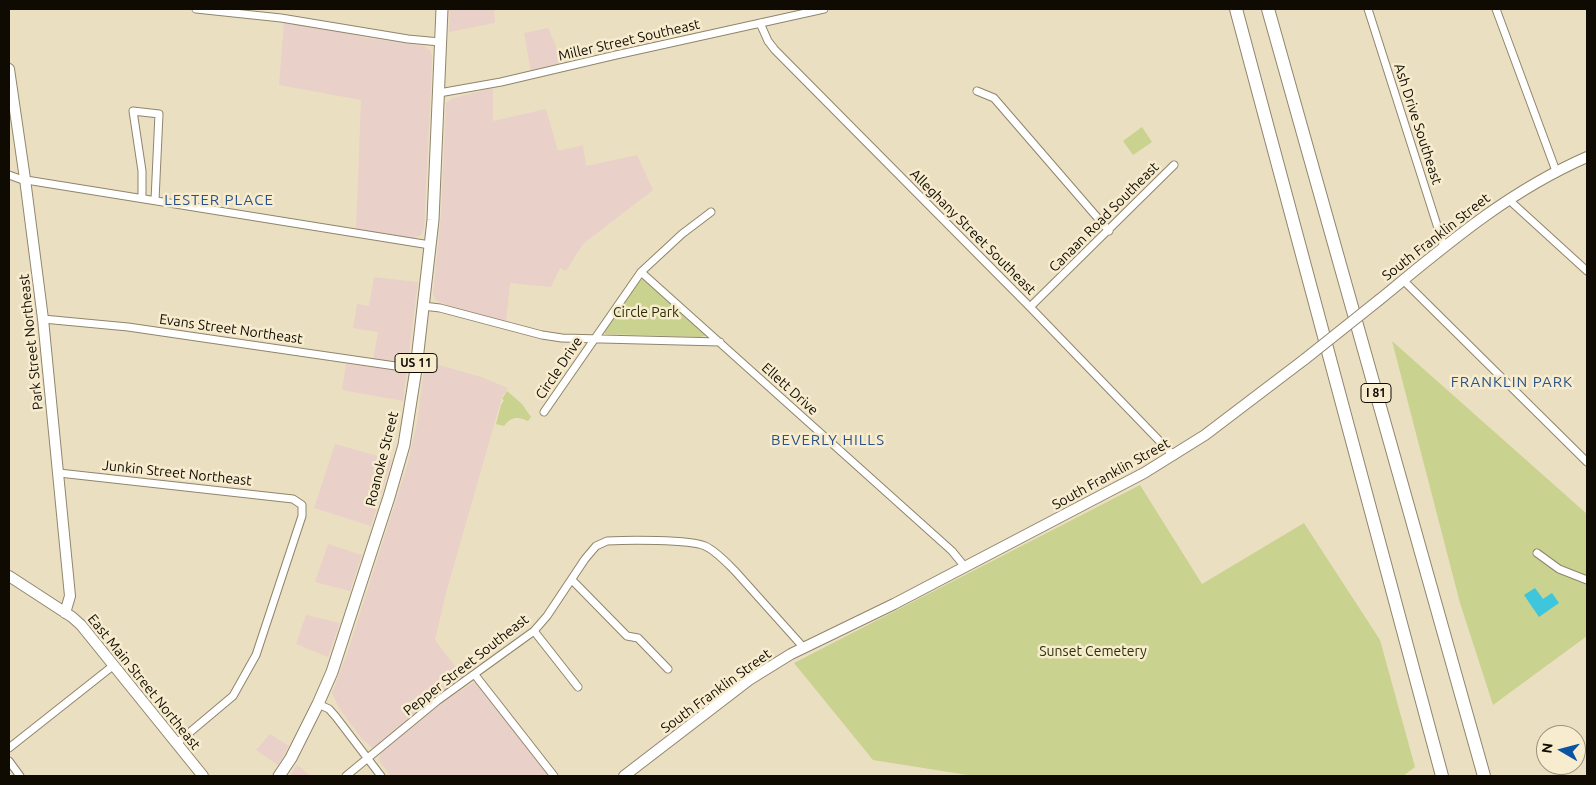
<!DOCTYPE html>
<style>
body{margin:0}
#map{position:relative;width:1596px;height:785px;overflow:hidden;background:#ebdfc2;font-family:Ubuntu,sans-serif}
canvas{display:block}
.frame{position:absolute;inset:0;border:10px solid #0f0b03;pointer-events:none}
.north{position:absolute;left:1536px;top:725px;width:50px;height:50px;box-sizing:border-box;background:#f8eccf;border:1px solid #9b927d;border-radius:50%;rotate:278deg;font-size:14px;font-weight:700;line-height:20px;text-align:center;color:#0f0b03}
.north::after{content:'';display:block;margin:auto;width:18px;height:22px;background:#0b54a3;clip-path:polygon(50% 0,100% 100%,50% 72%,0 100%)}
</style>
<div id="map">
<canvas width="1596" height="785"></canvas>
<div class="frame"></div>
<div class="north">N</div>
</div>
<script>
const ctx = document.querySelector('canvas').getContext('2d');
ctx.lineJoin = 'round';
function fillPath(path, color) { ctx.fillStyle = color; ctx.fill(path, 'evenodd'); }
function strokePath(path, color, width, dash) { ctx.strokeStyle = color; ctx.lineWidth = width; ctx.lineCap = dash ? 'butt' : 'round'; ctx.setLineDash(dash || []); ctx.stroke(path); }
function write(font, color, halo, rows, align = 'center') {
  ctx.font = font + ' Ubuntu,sans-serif'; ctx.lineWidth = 5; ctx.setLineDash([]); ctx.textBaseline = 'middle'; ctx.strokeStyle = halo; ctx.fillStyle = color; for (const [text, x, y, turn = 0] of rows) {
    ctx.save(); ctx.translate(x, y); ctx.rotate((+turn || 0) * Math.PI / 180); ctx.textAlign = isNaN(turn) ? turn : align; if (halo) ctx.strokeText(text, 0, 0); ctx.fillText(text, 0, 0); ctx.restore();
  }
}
fillPath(new Path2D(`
 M450,9H494L495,23L449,32Z
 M284,22L350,33L361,37L424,46L430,50L432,55L431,86L425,209L424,229L421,235L413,238L356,229L361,100L279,85Z
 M548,28L556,46L559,64L531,72L524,33Z
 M493,88V121L546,109L558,151L583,145L586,166L637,155L653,190L583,244L566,271L560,268L551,287L510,283L506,323L449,307L436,300L433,295L441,214L446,103L453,98Z
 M374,277L418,282L403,401L342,390L346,364L372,367L378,332L353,328L357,304L369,306Z
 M425,361L481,377L508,388L502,397L446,593L435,640L464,678L376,748H373L362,739L339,708L332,693L347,654L407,466L417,423Z
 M335,444L392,460L371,526L314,508Z
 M328,544L362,555L350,591L315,582Z
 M306,615L340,623L328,657L296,644Z
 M474,682L478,684L548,773L545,776H391L380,762L379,757L381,753L446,700Z
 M270,734L289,746L278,765L256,750Z
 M297,765L299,766L310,776H290Z`), '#e9d0c8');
fillPath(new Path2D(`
 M1142,127L1152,142L1133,155L1123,141Z
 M643,279L651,285L705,333V336L700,337L605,334V330L638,281Z
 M1392,341L1587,514V636L1493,705L1460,603Z
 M507,391L522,404L531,417L528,421C517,416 511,417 504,426L496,424L501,405L504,400L502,399Z
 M1140,485L1202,584L1304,523L1380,640L1415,767L1403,776H974L873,760L794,663Z`), '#c9d28e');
fillPath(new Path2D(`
 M1535,588L1543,599L1552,593L1559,603L1539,617L1524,595Z`), '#3ec6dc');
const street = new Path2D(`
 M196,9L281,18L408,39L440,42
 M1368,9L1444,247
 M1496,9L1556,171
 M760,23L768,41L775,50L1030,307L1174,456
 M977,91L994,98L1109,231
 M439,93L501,82L616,55L824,9
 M9,175L20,179L430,245
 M142,198V171L133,111L159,114L155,200
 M1508,199L1587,271
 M641,272L952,551L965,567
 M1403,280L1587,462
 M423,306L440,308L542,335L562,338L720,342
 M1030,307L1174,165
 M43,319L128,327L416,369
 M544,412L641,272L682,234L711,212
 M59,473L293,499L302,505V516L256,655L233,696L177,743
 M1537,553L1559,569L1587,580
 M572,580L627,636L638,638L668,669
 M534,631L578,687
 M475,675L554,776
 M318,704L329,709L336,717L381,776
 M9,748L114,665
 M9,761L20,776
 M346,776L437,701L534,631L547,616L585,559L596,546L607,541C625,540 690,539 705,546C716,551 726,562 735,571L804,648`);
const secondary = new Path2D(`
 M9,69L25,179L43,319L70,596L65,613
 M1379,300C1446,245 1507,192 1587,157
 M9,576L72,617L81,625L203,776
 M624,776L749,680L791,654L894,604L1144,473L1205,435L1305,359`);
const primary = new Path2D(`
 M279,776L291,758L318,704L332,672L389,497L404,445L416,369L433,220L442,9`);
const highway = new Path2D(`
 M1236,9L1442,776
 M1268,9L1484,776`);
strokePath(street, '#90856b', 9);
strokePath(secondary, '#90856b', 12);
strokePath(primary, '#90856b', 13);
strokePath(highway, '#90856b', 14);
strokePath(street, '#fff', 7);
strokePath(secondary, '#fff', 10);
strokePath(primary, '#fff', 11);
strokePath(highway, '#fff', 12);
const secondaryBridge = new Path2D(`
 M1305,359L1379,300`);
strokePath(secondaryBridge, '#90856b', 12, []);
strokePath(secondaryBridge, '#fff', 10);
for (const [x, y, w] of [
 [416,363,42],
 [1376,393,30]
]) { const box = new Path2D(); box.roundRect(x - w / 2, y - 9.5, w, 19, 4); ctx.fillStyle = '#f8eccf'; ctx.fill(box); strokePath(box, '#0f0b03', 1); }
write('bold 12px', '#0f0b03', null, [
 ["US 11",416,363],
 ["I 81",1376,393]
]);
write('14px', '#0f0b03', '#f8eccf', [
 ["Miller Street Southeast",629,40,-13],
 ["Ash Drive Southeast",1418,124,72],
 ["Canaan Road Southeast",1104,217,-45],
 ["Alleghany Street Southeast",973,232,45],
 ["South Franklin Street",1436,237,-38],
 ["Evans Street Northeast",231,329,8],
 ["Park Street Northeast",31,342,-96],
 ["Circle Drive",559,368,-56],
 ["Ellett Drive",790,389,42],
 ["Roanoke Street",382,459,-76],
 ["Junkin Street Northeast",177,473,6],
 ["South Franklin Street",1111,474,-29],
 ["Pepper Street Southeast",466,665,-38],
 ["East Main Street Northeast",144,682,51],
 ["South Franklin Street",716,691,-36]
]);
write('14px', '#2b2f07', '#f8eccf', [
 ["Circle Park",646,312],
 ["Sunset Cemetery",1093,651]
]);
ctx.letterSpacing = '1px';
write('15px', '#295388', '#f8eccf', [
 ["LESTER PLACE",219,200],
 ["FRANKLIN PARK",1512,382],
 ["BEVERLY HILLS",828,440]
]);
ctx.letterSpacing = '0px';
</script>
